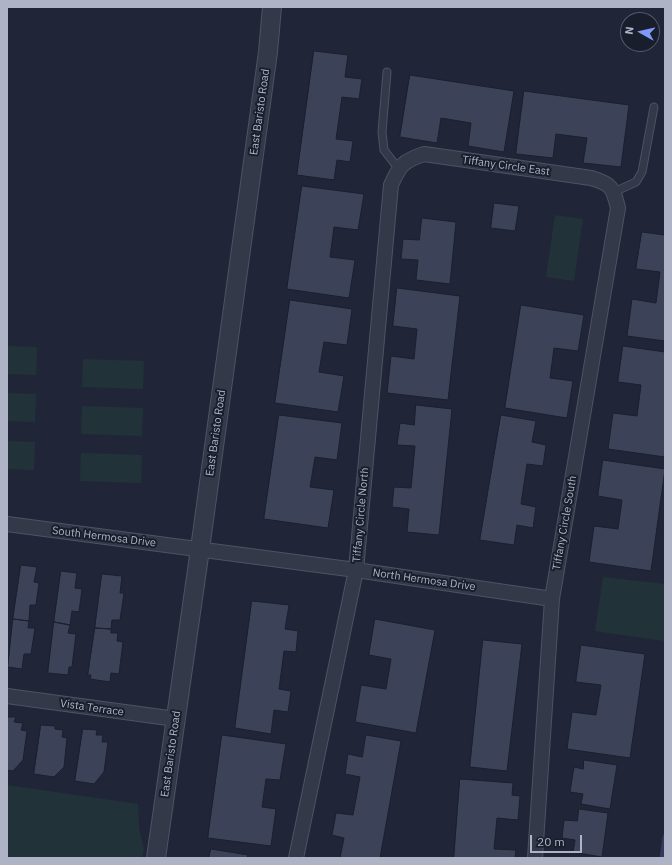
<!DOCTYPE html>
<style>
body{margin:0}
#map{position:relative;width:672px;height:865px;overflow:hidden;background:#202638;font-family:"IBM Plex Sans",sans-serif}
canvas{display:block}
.frame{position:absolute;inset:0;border:8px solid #aeb3c5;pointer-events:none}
.north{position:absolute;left:620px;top:12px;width:40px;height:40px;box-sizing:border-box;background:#191e2d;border:1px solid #555a6a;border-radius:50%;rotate:278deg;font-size:11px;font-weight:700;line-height:16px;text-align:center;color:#aeb3c5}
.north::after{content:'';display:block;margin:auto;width:14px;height:18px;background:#8098f8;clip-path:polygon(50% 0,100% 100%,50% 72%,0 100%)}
.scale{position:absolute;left:530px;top:835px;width:52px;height:18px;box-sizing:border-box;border:2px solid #aeb3c5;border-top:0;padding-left:5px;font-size:12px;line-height:14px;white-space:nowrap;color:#aeb3c5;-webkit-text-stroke:3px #191e2d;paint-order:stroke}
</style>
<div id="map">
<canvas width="672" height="865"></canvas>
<div class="frame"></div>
<div class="north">N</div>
<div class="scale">20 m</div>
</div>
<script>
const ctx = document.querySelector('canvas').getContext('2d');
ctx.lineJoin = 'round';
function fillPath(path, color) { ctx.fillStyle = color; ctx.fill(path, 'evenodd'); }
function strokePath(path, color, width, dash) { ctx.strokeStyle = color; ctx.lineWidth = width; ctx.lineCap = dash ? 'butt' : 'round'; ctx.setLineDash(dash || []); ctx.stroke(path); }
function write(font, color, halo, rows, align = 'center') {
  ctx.font = font + ' "IBM Plex Sans",sans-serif'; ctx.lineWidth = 4; ctx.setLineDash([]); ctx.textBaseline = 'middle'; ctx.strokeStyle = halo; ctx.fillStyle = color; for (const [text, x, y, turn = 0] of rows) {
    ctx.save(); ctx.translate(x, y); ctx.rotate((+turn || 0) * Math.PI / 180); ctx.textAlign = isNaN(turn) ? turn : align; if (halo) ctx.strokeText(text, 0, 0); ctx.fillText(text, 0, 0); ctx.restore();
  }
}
fillPath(new Path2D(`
 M555,215L583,219L574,281L546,277Z
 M7,346L37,347L36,375L7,374Z
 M83,359L144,361L143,389L82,387Z
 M7,393L36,394L35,422L7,421Z
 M82,406L143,408L142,436L81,434Z
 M7,441L35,442L34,470L7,469Z
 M81,453L142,455L141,483L80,481Z
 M603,577L665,584L664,641L595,631Z
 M7,785L138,804L139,829L144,849L142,858H7Z`), '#223239');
strokePath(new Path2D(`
 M662,858L665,837`), '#323b5d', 5);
const building = new Path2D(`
 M314,51L348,55L345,77L362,79L359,99L342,97L336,139L353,141L350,162L337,160L334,180L297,175Z
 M410,75L514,91L504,152L468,146L471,123L441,118L437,143L400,137Z
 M524,91L629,105L621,167L583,163L587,138L556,134L553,158L516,154Z
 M302,186L364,194L358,230L334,227L330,257L355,260L349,298L287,289Z
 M494,203L519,206L515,231L491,228Z
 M422,218L456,222L450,284L416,280L418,260L401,259L403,239L419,240Z
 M642,232L665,235V341L627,336L632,299L656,303L660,272L636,269Z
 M397,288L460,296L448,400L387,393L391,356L414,359L417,329L393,326Z
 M290,300L352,309L347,345L324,342L319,372L344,376L338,412L275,403Z
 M521,305L584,315L578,351L554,348L550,378L573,381L567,418L505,408Z
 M623,346L665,352V457L608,449L613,413L637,416L641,385L618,382Z
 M416,405L452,409L439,535L407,532L409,509L392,507L394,487L411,488L415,446L397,445L400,423L414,425Z
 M279,415L342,423L337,460L315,457L310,487L334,490L328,528L264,519Z
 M501,415L536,421L532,442L546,445L543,466L527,464L521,504L536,507L533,528L517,525L514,545L480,540Z
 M603,460L665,469L651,571L589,562L594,526L618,529L622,500L598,496Z
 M21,565L37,567L34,582L39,583L36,605H30L29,621L13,619Z
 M61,571L77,573L75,588L82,589L79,612L72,611L70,625L54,622Z
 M102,574L122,576L120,593H124L120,620H112L111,629L95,628Z
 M252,601L289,605L285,629L298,631L296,652L284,651L279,689L291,691L288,712L274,710L271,734L235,728Z
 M13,619L29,621L28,628H35L31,654H24L22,669L8,667Z
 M375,619L435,630L416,733L355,722L361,685L386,689L391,659L369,655Z
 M54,622L70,625L68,633L76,634L72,667H69L68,675L48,673Z
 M95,628L111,629V633H118L117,641L123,642L119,674L111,673L110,682L90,679L91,675H88Z
 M483,640L522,644L507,771L470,767Z
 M581,645L645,654L630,758L567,749L572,712L596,715L601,685L576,682Z
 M7,717H16L14,722L23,723L21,730L27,731L23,760L13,771L7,770Z
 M41,725L55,726V729L63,730L62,737L67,738L64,767L54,777L34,774Z
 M83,729L97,730L96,735H103L102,742H108L104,772L94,784L75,781Z
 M222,735L286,744L280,780L266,779L262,807L276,809L271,846L208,838Z
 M366,735L401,741L380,858H340L344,838L332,835L336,813L353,815L360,777L345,774L348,754L362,757Z
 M584,760L617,765L610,809L581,804L583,794L570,792L574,767L583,769Z
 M460,779L513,783L512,795L520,796L518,820L497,818L494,849L516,850L515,858H454Z
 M579,809L608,813L602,857L573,852L575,840L562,838L564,820L577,821Z
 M211,849L248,855L247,858H209Z`);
fillPath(building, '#3c4358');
strokePath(building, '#1b202f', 1);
const service = new Path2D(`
 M387,72L382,132L384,150L398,168
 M614,192L636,182L642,172L654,107`);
const minor = new Path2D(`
 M7,524L356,570L552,599
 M7,696L176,719
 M296,858L356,570L391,185C400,165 403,161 424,154L591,178C612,184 613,188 618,208L552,599L535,858`);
const tertiary = new Path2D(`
 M156,858L200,549L268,52L272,7`);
strokePath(service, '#4e5363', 9);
strokePath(minor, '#4e5363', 16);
strokePath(tertiary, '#4e5363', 20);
strokePath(service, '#343949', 7);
strokePath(minor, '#343949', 14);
strokePath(tertiary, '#343949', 18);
write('11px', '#aeb3c5', '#191e2d', [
 ["East Baristo Road",260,112,-82],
 ["Tiffany Circle East",506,166,8],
 ["East Baristo Road",216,433,-82],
 ["Tiffany Circle North",361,515,-85],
 ["Tiffany Circle South",565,523,-80],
 ["South Hermosa Drive",104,537,7],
 ["North Hermosa Drive",424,580,8],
 ["Vista Terrace",92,708,8],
 ["East Baristo Road",171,754,-82]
]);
</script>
